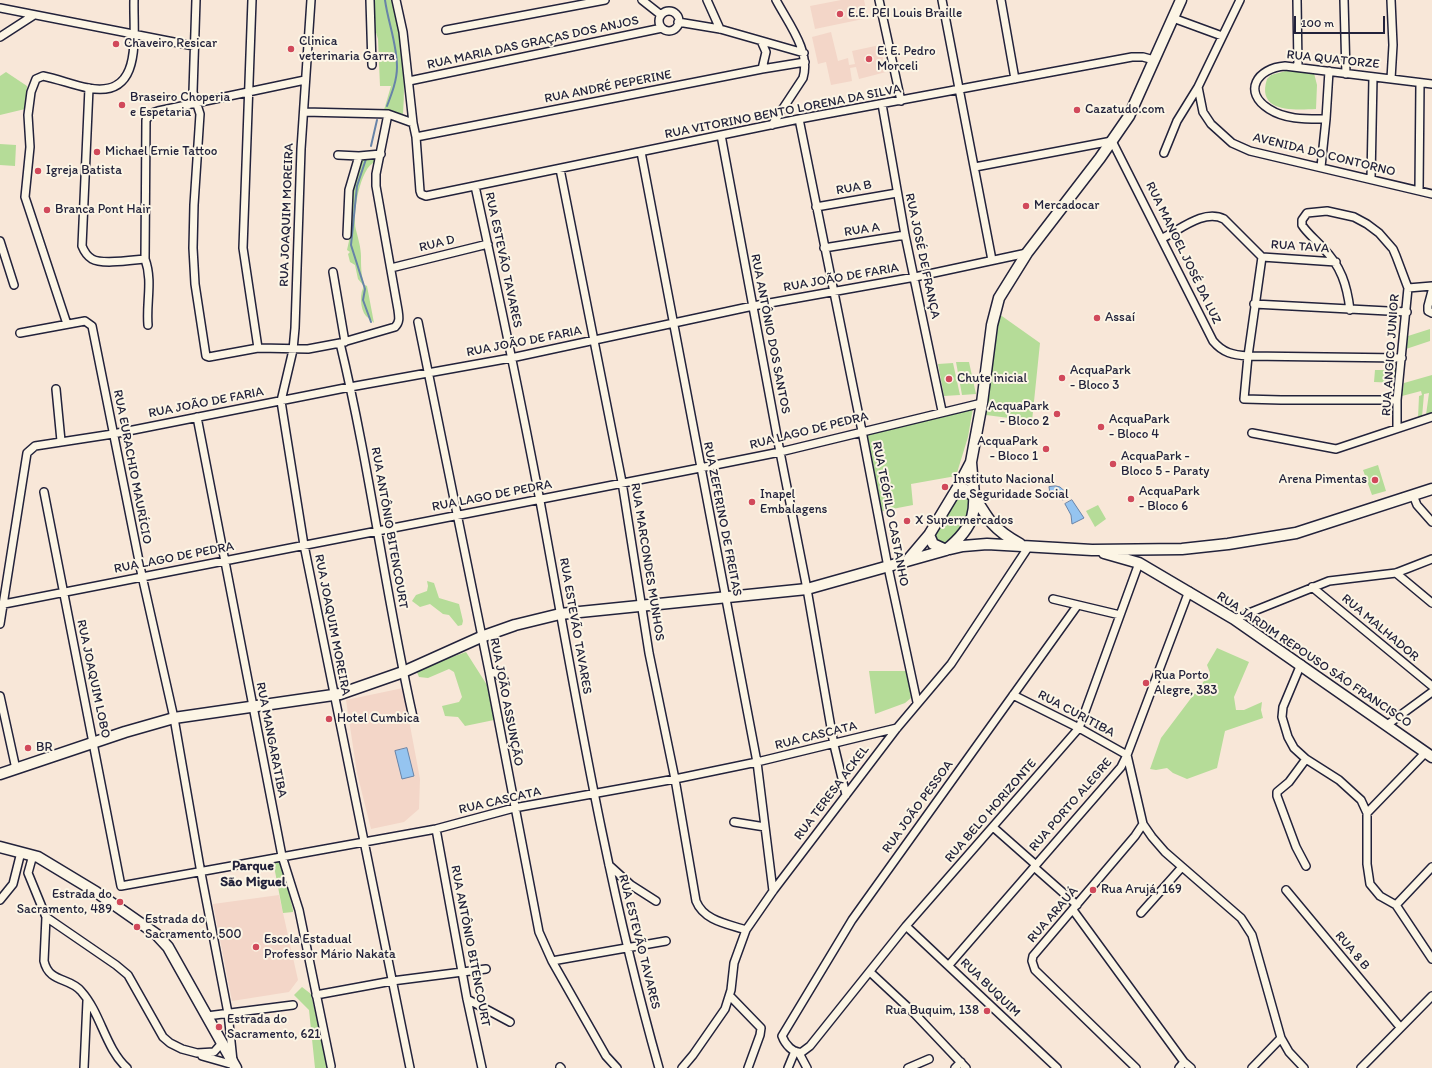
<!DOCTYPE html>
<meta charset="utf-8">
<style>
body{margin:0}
#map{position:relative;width:1432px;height:1068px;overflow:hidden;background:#f8e7d8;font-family:Itim,sans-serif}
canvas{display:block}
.scale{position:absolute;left:1294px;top:16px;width:91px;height:18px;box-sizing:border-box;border:2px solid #22223b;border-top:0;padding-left:5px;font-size:12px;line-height:14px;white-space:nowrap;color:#22223b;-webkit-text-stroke:3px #fcf5e5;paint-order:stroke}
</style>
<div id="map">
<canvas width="1432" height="1068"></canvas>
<div class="scale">100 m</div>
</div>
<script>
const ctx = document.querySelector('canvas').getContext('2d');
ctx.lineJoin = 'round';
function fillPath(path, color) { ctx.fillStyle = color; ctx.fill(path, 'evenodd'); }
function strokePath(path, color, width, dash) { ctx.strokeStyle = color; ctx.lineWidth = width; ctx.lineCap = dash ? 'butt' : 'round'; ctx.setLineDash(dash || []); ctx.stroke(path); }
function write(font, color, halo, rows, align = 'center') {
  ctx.font = font + ' Itim,sans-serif'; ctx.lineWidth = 4; ctx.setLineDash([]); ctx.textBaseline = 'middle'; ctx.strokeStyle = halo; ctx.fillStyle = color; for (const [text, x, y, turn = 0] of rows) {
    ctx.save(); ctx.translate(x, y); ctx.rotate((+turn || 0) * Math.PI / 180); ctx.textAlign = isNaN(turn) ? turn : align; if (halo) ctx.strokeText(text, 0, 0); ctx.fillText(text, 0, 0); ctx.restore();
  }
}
fillPath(new Path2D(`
 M841,0H864L868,18L815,29L810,6Z
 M831,32L838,61L848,58L849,65L855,64L852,51L880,45L886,72L859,79L856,67L850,68L852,81L831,85L826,62L818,64L812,37Z
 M403,688L420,779L419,809L404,822L371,829L357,773L346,700Z
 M279,895L298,980L289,992L232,1001L213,904Z`), '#f3d6c8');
fillPath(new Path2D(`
 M372,0H393L395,6C402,43 406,77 403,114L384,110L391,86H380L378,39L373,23Z
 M1286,71L1314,73L1317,85L1316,109C1294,110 1256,113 1267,79L1271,75Z
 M6,72L27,86L25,109L0,115V76Z
 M0,144L16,145L15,166L0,165Z
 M374,158L375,162C360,167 352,215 356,230C358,238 361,248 361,256C361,266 361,274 364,284L363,285L358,279L355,265L350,262L348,254L350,252L347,250L349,241L348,238L349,200L361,161L362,159Z
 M365,285L367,286L374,323C371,319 369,319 366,316C360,309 359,292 365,285Z
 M999,314L1040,343L1032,421L986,415Z
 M1430,329V341L1406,349L1408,336Z
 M956,362H969L976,394L962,395Z
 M953,363L960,395L944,396L938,364Z
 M1375,370H1399L1398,383L1374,382Z
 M1432,375V414L1426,415L1429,393L1424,394L1422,417L1418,418L1419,396L1422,395L1421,391L1402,396L1404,383Z
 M973,408L968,437L956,476L911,484L913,505L882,511L867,434Z
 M1378,465L1386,491L1372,495L1363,470Z
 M959,493L967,495C976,514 960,533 945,544L938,542L934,536Z
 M1098,505L1106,519L1095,527L1086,511Z
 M427,581L434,583L439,598L459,604L463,621L462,625L458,626L449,615L443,614L430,604L420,607L412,601L416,595L427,591L428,586Z
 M1217,648L1249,662L1234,697L1236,710H1244L1262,702L1261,710L1263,718L1225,731L1217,768L1187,779L1173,773L1167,768L1156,770L1150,769L1161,738L1210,673L1207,665Z
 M466,652L487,685L494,720L465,726L458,717L445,716L442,706L459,702L462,697L454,672L449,669L428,678L419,677L416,670Z
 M869,671H907L911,698L905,703L875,714Z
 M281,859L293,910V912L283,913L273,861Z
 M302,987L311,994L328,1068H315L309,1010L294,995Z`), '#b5dc98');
const water = new Path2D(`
 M1056,486L1060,487L1069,495L1063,500L1059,498H1055L1050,493L1049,487Z
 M1072,500L1084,518L1072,524L1071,515L1065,504Z
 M407,748L414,776L402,779L395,751Z`);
fillPath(water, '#95c4f0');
strokePath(water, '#6783a8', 1);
strokePath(new Path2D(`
 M385,0C388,22 397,44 397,67C397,80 392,93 387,106
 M371,146L377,120
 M366,159L357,186L351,245L365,289L363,300L371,322`), '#6783a8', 2);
const street = new Path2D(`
 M196,0L193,92L200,114L194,205L193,248L195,284L206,356L209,357L258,348L308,349L340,343L395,327C400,322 399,317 398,310L376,186V174L388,114
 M252,0L243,248L258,348
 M311,0L301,149L295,328L293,350L281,401L283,414L304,545L410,1068
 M370,0L372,65
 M396,0L403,32L413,123L416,137L420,191L421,194L426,196L799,119L1132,57H1143L1154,60
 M642,0L661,15
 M707,0L720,29
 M879,0L901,101
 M942,0L992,260
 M1001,0L1015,79
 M1240,0L1198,87L1203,112L1211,124L1232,143L1250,151L1432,194
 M1297,0L1298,67
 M1344,0L1346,74
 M0,8L194,46
 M659 21a10 10 0 1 1 20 0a10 10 0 1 1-20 0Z
 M1173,18L1222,36
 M678,22L720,29L804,53
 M446,30L605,0
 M0,37L34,15
 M762,69L766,52L762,43
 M1391,79L1393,45L1391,0
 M409,81L662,28
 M89,88L82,246C84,251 87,256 92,259C102,265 133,260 145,259
 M882,104L905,235L942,411
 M304,112L388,114L413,123
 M799,119L862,431L888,567L917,702
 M1326,119C1307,119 1286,120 1269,109C1242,92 1257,68 1285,66L1432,84
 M772,125L803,78C811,51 788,23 776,0
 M721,135L780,452L807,589L834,745L846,795
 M416,137L762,69L805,62
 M641,152L757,762L773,891
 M1164,153L1177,121L1198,87
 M338,155L359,156L381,154
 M975,167L1112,141L1213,341C1223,353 1233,355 1248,356L1402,358
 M1321,167L1326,119L1329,71
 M560,169L622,482L649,653L675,779L696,901C704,921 728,924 746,930
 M1371,179L1373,77
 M475,186C498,291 520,396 540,501C575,691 606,882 659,1068
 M1419,190L1420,83
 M816,207L897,193
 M347,235L349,190L359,156
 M1163,238C1181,229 1204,209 1224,219L1262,257
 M0,241L14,285
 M824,248L905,235
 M1262,257L1248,356L1244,399L1281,400H1397
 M1262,257L1336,262
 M391,268L488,244
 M333,272L345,342
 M1408,288L1432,286
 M1432,291L1428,306V311L1432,313
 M1254,304L1407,312
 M1350,310C1347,285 1341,266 1323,248C1316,240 1307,233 1302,225V220L1307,213L1327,211L1354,217L1367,224L1379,233L1393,249L1396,256L1408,288L1397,400V428
 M418,322L489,671L539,932L552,961L606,1056L617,1068
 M67,324L25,197L30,147L28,115L31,92L36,79L43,76C58,79 73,85 88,88C144,99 133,36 134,0
 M148,325C146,302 153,281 145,259L146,120L152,113L158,111L305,80
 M20,333L85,321L92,326L142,576L174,718L201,873L228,1013L233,1061
 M340,343C370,467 385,593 413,717
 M56,389L61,441
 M197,417L282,856L299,910L331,1066
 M1252,433L1336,449L1432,417
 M44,492L121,886L436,829L514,808L675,779L757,762L897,728
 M1413,495L1417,505L1432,522
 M1396,573L1432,603
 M1312,587L1432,686
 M1053,599L1120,615
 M4,604L700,468L780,452L982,403
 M1077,606L852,920L782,1036C785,1044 793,1054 802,1052L810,1046L906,926L1079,728L1139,563
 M1234,619L1329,581L1396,573L1432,559
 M0,624L27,453L35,446L113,434L350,387L511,358L753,306L915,277L1027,253
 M1301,664L1283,707L1282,717L1288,737L1294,748L1306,759L1339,780L1361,800L1367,813V864L1370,884L1380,896L1396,905L1432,959
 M489,671L498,674L504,680
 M1013,695L1079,728L1127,755
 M0,696L16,769
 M1387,725L1432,692
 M1127,755L1143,824L1152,837L1165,852L1241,918L1252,935L1281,1038L1289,1052L1304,1068
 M1306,759L1289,782L1277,792V796L1296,847L1306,866
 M1367,813L1426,752
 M734,822L765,827
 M993,827L1036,865
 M436,829L467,999L482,1068
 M33,855L28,873L46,917L116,965L128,975L163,1037L170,1043L182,1049L197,1053L214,1052L222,1043
 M609,865L631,885L656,901
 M1034,867L1077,905
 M1286,890L1400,1027
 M0,900L13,884L21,852
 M1396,905L1432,867
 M1073,910L1184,1062L1179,1068
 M1141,913L1182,867
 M46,917L44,961C49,983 69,977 81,991C101,1013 105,1048 127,1068
 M906,926L1057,1068
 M552,961L666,941
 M949,965L1121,767L1127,755L1189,591
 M870,972L914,1013L966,1068
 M316,995L392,981L486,969
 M730,996L761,1028L760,1035L748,1068
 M467,999L510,1022
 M207,1016L293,1005
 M799,1053L807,1068
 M202,1056L234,1065
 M1184,1062L1191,1068
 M560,1067L561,1068
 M84,1068L87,1001
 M682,1068L693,1055L725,1009L731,990L734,963L746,930L773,891L897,728L951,664L1029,546
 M788,1068L795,1051
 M908,1068L929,1059
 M955,1068L961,1062
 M1136,1068L1035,970L1032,961L1033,956L1135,836L1143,824
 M1252,1068L1281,1038
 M1361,1068L1432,996`);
const secondary = new Path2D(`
 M958,487C975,490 981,511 992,523C1000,532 1009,538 1020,544
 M929,535L933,544L946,550
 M950,549L963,546L987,544L1092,550L1182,549L1228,544L1296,533L1432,489
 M1104,553L1139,563L1234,619L1432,757
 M907,561L929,535L958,487L971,462L982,403L992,325L999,298L1027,253L1100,158L1129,116L1181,0
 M0,774L125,732L174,718L340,694L403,672L481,637L515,625L560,614L807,589L946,550C983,520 974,504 971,462
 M0,847L38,857L96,892L156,934L168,947L236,1068`);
strokePath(street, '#22223b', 10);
strokePath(secondary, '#22223b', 13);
strokePath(street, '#fcf5e5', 7);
strokePath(secondary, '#fcf5e5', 10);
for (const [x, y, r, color] of [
 [840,14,4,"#d1495b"],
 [116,44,4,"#d1495b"],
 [291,49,4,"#d1495b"],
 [869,59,4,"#d1495b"],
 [122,105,4,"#d1495b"],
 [1077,110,4,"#d1495b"],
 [97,152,4,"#d1495b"],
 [38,171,4,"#d1495b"],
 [1026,206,4,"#d1495b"],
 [47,210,4,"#d1495b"],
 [1097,318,4,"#d1495b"],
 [1062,378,4,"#d1495b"],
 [949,379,4,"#d1495b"],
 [1057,414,4,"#d1495b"],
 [1101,427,4,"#d1495b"],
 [1046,449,4,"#d1495b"],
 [1113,464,4,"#d1495b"],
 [1375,480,4,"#d1495b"],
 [945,487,4,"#d1495b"],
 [1131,499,4,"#d1495b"],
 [752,502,4,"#d1495b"],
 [907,521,4,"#d1495b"],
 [1146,683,4,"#d1495b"],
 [329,719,4,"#d1495b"],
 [28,748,4,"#d1495b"],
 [1093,890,4,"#d1495b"],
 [120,902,4,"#d1495b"],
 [137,927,4,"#d1495b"],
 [256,947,4,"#d1495b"],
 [987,1011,4,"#d1495b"],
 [219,1027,4,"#d1495b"]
]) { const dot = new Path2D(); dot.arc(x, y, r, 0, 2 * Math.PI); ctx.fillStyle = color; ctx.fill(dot); strokePath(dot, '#fcf5e5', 1.5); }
write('13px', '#22223b', '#fcf5e5', [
 ["E.E. PEI Louis Braille",848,14],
 ["Clinica",299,42],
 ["veterinaria Garra",299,57],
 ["Chaveiro Resicar",124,44],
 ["E. E. Pedro",877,52],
 ["Morceli",877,67],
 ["Braseiro Choperia",130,98],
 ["e Espetaria",130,113],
 ["Cazatudo.com",1085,110],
 ["Michael Ernie Tattoo",105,152],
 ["Igreja Batista",46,171],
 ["Mercadocar",1034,206],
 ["Branca Pont Hair",55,210],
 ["Assaí",1105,318],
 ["AcquaPark",1070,371],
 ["- Bloco 3",1070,386],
 ["Chute inicial",957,379],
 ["AcquaPark",1049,407,"right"],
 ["- Bloco 2",1049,422,"right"],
 ["AcquaPark",1109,420],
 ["- Bloco 4",1109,435],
 ["AcquaPark",1038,442,"right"],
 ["- Bloco 1",1038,457,"right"],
 ["AcquaPark -",1121,457],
 ["Bloco 5 - Paraty",1121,472],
 ["Instituto Nacional",953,480],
 ["de Seguridade Social",953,495],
 ["Arena Pimentas",1367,480,"right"],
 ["AcquaPark",1139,492],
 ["- Bloco 6",1139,507],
 ["Inapel",760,495],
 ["Embalagens",760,510],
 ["X Supermercados",915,521],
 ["Rua Porto",1154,676],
 ["Alegre, 383",1154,691],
 ["Hotel Cumbica",337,719],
 ["BR",36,748],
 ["Rua Arujá, 169",1101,890],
 ["Estrada do",112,895,"right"],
 ["Sacramento, 489",112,910,"right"],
 ["Estrada do",145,920],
 ["Sacramento, 500",145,935],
 ["Escola Estadual",264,940],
 ["Professor Mário Nakata",264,955],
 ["Rua Buquim, 138",979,1011,"right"],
 ["Estrada do",227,1020],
 ["Sacramento, 621",227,1035]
], 'left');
write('13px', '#22223b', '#fcf5e5', [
 ["RUA MARIA DAS GRAÇAS DOS ANJOS",533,43,-12],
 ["RUA QUATORZE",1333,60,6],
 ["RUA ANDRÉ PEPERINE",608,87,-11],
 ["RUA VITORINO BENTO LORENA DA SILVA",783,112,-11],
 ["AVENIDA DO CONTORNO",1324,155,14],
 ["RUA B",854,188,-10],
 ["RUA JOAQUIM MOREIRA",287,215,-88],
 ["RUA A",862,230,-9],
 ["RUA D",437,244,-14],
 ["RUA TAVA",1300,247,4],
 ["RUA MANOEL JOSÉ DA LUZ",1183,253,64],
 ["RUA JOSÉ DE FRANÇA",922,256,78],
 ["RUA ESTEVÃO TAVARES",503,260,78],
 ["RUA JOÃO DE FARIA",841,278,-10],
 ["RUA ANTÔNIO DOS SANTOS",770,334,79],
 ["RUA JOÃO DE FARIA",524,342,-11],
 ["RUA ANGICO JUNIOR",1391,355,-86],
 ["RUA JOÃO DE FARIA",206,403,-11],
 ["RUA LAGO DE PEDRA",809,431,-14],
 ["RUA EURACHIO MAURÍCIO",132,467,79],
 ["RUA LAGO DE PEDRA",492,496,-11],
 ["RUA TEÓFILO CASTANHO",890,514,79],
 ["RUA ZEFERINO DE FREITAS",722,519,79],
 ["RUA ANTÔNIO BITENCOURT",389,528,80],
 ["RUA LAGO DE PEDRA",174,558,-11],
 ["RUA MARCONDES MUNHOS",647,562,81],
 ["RUA JOAQUIM MOREIRA",332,625,79],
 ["RUA ESTEVÃO TAVARES",575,626,80],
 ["RUA MALHADOR",1380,628,40],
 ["RUA JARDIM REPOUSO SÃO FRANCISCO",1314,660,34],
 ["RUA JOAQUIM LOBO",93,679,78],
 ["RUA JOÃO ASSUNÇÃO",506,702,79],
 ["RUA CURITIBA",1076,714,28],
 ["RUA CASCATA",816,736,-14],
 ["RUA MANGARATIBA",271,740,79],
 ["RUA TERESA ACKEL",832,793,-53],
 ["RUA CASCATA",500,801,-13],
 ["RUA PORTO ALEGRE",1071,805,-49],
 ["RUA JOÃO PESSOA",918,807,-54],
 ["RUA BELO HORIZONTE",991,811,-49],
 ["RUA ARAUÁ",1053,915,-49],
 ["RUA ESTEVÃO TAVARES",639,942,76],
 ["RUA ANTÔNIO BITENCOURT",470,946,79],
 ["RUA 8 B",1352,951,50],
 ["RUA BUQUIM",990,988,44]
]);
write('bold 14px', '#22223b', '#fcf5e5', [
 ["Parque",253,866],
 ["São Miguel",253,882]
]);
</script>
